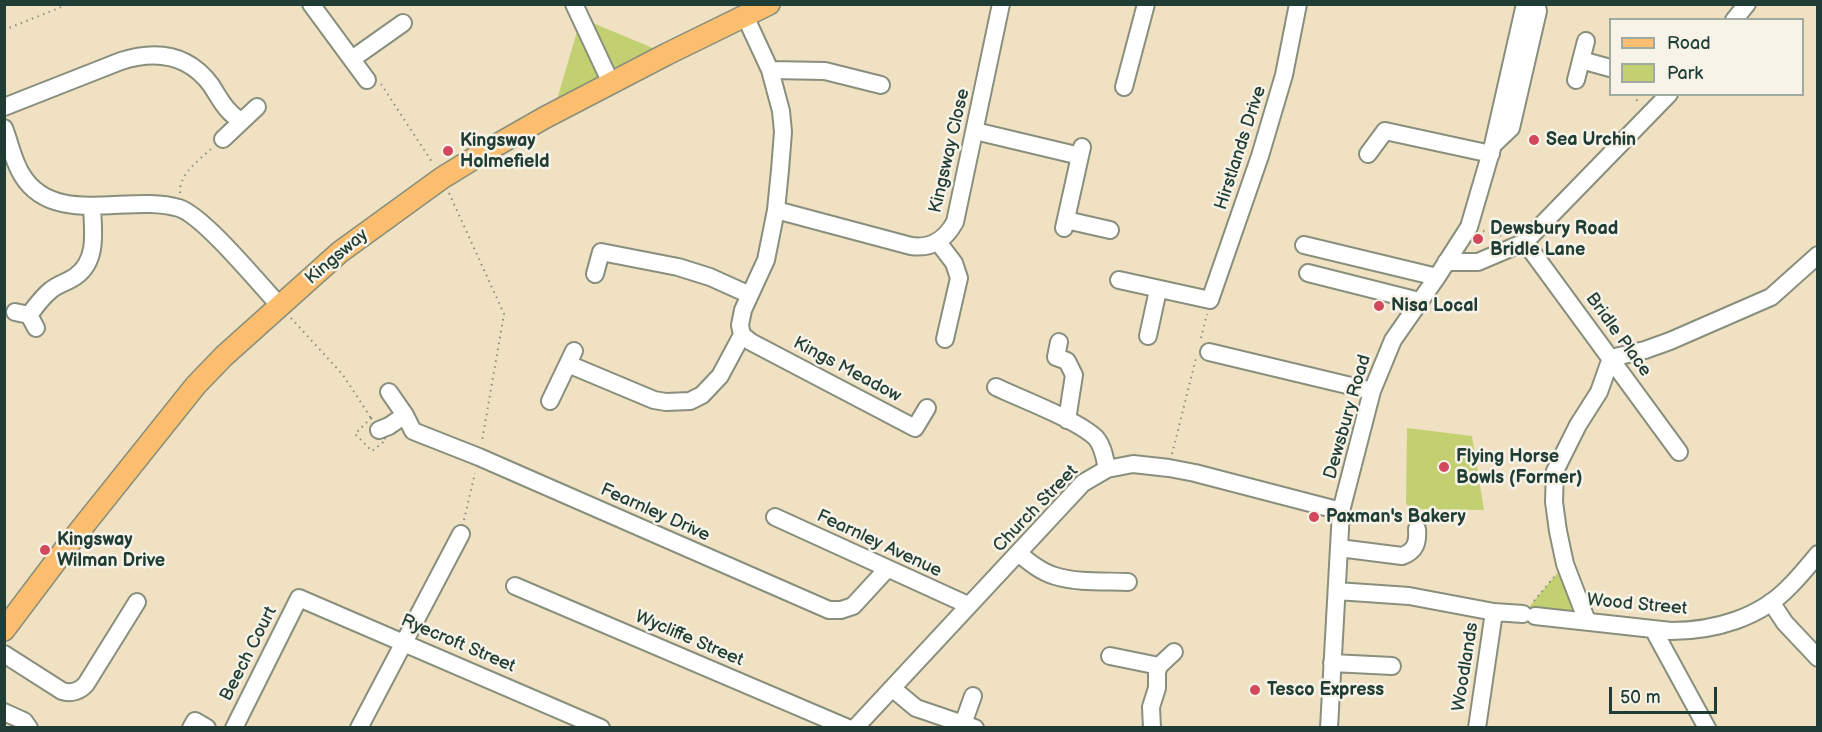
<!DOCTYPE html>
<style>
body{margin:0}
#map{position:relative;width:1822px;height:732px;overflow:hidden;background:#f0e1c3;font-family:"Balsamiq Sans",sans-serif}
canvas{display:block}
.frame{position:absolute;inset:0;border:6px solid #1f3d34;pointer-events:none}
.legend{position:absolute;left:1609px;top:18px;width:195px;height:78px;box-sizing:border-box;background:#f7f3e8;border:2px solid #a1aaa0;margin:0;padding:8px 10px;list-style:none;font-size:18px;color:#1f3d34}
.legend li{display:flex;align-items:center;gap:12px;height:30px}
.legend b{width:30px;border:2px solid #a1aaa0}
.scale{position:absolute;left:1609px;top:687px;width:108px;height:27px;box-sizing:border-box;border:3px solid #1f3d34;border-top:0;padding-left:8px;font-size:18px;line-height:21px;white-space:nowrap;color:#1f3d34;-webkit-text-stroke:4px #f7f3e8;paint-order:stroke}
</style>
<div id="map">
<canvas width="1822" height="732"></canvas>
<div class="frame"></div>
<ul class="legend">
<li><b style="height:8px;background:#fbbd6e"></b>Road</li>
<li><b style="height:16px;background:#c2d071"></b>Park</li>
</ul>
<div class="scale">50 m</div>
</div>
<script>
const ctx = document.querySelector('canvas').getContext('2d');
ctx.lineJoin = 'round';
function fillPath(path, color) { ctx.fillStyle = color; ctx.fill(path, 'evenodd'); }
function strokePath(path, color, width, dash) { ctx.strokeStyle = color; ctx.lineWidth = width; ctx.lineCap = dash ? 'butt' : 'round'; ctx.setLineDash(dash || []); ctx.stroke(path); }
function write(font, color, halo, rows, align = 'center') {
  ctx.font = font + ' "Balsamiq Sans",sans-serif'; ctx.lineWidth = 5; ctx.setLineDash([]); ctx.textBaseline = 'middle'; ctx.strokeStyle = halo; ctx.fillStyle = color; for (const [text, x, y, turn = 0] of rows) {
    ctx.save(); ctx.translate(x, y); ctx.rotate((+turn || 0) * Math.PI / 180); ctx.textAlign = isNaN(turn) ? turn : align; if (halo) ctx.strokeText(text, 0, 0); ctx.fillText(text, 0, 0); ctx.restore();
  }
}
fillPath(new Path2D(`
 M581,18L667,54L553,113Z
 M1407,428L1472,436L1484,510L1412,509L1406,504Z
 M1565,564L1587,621L1523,614Z`), '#c2d071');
const minor = new Path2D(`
 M311,4L367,80
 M574,4L611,83
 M1734,20L1747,4
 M352,59L403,23
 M1581,60L1610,68
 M770,70L825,71L881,85
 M1576,80L1586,41
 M1124,87L1146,4
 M4,107L121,61C156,50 188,54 211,85C220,99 226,112 241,121
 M4,128C10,143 13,161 22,175C54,228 130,193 179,208C204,216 260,285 280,306
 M975,131L1080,156
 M223,139L257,107
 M1493,145L1511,128L1538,11L1536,4
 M1368,154L1385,131L1491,154
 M776,210L911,246C931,249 945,240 955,222L1001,4
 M1066,220L1110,230
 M1064,228L1082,147
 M938,242L954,263L959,278L945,339
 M1525,242L1679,452
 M1304,245L1437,277
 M1446,262H1478L1525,242L1669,94
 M1308,273L1419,301
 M595,274L601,252L678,267L710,277L750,295
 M1119,280L1210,300L1260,156L1284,75L1298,4
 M15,312L29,315L36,328
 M29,315C36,306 42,297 51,290C58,284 68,282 76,276C98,260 93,231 92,207
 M742,335L751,342L915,428L927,408
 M1148,336L1158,290
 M1059,342L1056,357L1067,361L1074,375L1067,420
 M1209,352L1372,391
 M568,364L654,400L666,402L690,401L702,395L720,376L742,335L740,325L743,310L766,260L776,210L780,170L783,132L781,111L770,70L745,16
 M996,387C1021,399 1078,420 1096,438C1103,446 1105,459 1107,469
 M389,392L405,415L413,431L479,457L829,610H841L853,606L887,569
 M550,401L574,351
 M379,430L389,426L405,415
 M775,517L968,605
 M1339,548L1402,556C1416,551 1418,542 1417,529
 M1018,553C1029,562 1041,572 1055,576C1078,583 1104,581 1128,582
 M515,586L848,728
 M1337,591L1409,596L1494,612L1523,614
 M1771,602L1785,623L1818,658
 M1535,616L1671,631C1714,631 1760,618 1790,586C1800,576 1809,565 1818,554
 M1587,621L1565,564L1558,531L1554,502L1555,471L1578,425L1599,392L1611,358L1645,350L1670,341L1771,297L1818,255
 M1653,629L1707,728
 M4,654L62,691C71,694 80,691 86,684L137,602
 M1110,656L1159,666
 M1332,663L1392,666
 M892,688L916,708L975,728
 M4,712L24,721L29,728
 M963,724L973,696
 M191,728L195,721L207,728
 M234,728L299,598L601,728
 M359,728L461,534
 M855,728L1083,483L1107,469L1133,464L1169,468L1195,473L1341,511
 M1152,728L1151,707L1157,688V672L1159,666L1174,652
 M1329,728L1341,511L1372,391L1393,340L1437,277L1469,227L1493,145L1525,4
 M1477,728L1494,612`);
const major = new Path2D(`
 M4,630L65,549L196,385L224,356L340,252L442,178L481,154L544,118L667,54L769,4`);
strokePath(minor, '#888f7c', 20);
strokePath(major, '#888f7c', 24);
strokePath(new Path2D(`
 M4,30L69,4
 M381,84L432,162
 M1634,94L1638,103
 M180,193C179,174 198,161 211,149
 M449,193L504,314L482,441
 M1483,231L1501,236
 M291,318L343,375L371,418
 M1201,338L1207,314
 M371,418L386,440L372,451L355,434Z
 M1172,454L1196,358
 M464,520L475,473
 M1534,601L1554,577`), '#888f7c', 2, [1.5, 4.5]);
strokePath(minor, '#fff', 16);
strokePath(major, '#fbbd6e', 21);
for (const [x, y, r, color] of [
 [1534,140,6,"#d1495b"],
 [448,151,6,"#d1495b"],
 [1478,239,6,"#d1495b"],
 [1379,306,6,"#d1495b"],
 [1444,467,6,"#d1495b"],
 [1314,517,6,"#d1495b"],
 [45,550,6,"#d1495b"],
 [1255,690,6,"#d1495b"]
]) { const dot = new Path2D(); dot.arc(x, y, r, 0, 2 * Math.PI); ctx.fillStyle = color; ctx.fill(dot); strokePath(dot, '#f7f3e8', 2); }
write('bold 18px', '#1f3d34', '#f7f3e8', [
 ["Sea Urchin",1546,140],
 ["Kingsway",460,141],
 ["Holmefield",460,162],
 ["Dewsbury Road",1490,229],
 ["Bridle Lane",1490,250],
 ["Nisa Local",1391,306],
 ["Flying Horse",1456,457],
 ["Bowls (Former)",1456,478],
 ["Paxman's Bakery",1326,517],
 ["Kingsway",57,540],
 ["Wilman Drive",57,561],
 ["Tesco Express",1267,690]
], 'left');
write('18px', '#1f3d34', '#f7f3e8', [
 ["Hirstlands Drive",1241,148,-72],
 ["Kingsway Close",950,151,-77],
 ["Kingsway",337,257,-40],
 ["Bridle Place",1618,335,54],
 ["Kings Meadow",847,370,28],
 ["Dewsbury Road",1348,417,-74],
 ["Church Street",1036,509,-46],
 ["Fearnley Drive",655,513,24],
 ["Fearnley Avenue",879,544,25],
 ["Wood Street",1637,605,5],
 ["Wycliffe Street",689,639,23],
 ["Ryecroft Street",458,644,23],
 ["Beech Court",249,654,-63],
 ["Woodlands",1466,667,-81]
]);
</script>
